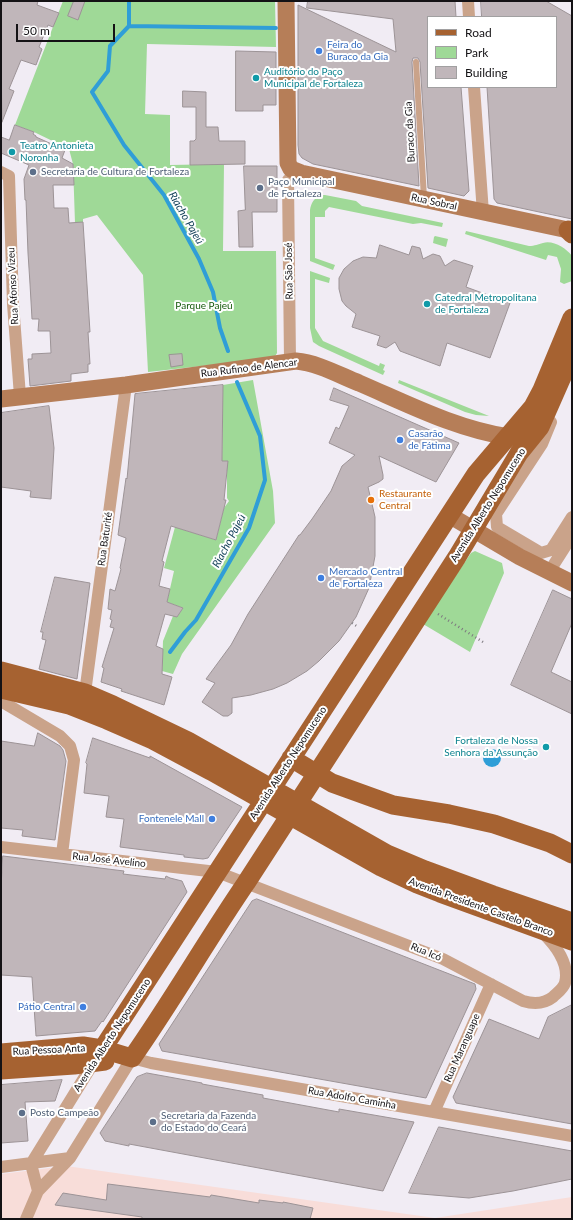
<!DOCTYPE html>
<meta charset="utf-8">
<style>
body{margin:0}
#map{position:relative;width:573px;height:1220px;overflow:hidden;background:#f1ecf4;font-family:Lato,sans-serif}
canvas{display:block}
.frame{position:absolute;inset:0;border:2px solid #141215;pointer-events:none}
.legend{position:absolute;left:427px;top:16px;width:130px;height:72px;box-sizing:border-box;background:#fff;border:1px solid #a1a0a1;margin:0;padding:5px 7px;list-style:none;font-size:12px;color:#141215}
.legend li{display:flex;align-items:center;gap:8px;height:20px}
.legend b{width:20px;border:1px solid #a1a0a1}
.scale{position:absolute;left:16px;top:24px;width:99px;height:18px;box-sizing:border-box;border:2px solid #141215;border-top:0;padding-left:5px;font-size:12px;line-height:14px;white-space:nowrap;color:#141215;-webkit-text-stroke:3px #fff;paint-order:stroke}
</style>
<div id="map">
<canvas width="573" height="1220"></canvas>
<div class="frame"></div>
<ul class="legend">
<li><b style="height:5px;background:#a66231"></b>Road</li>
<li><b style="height:11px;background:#9fd997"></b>Park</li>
<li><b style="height:11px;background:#c0b6ba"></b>Building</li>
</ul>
<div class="scale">50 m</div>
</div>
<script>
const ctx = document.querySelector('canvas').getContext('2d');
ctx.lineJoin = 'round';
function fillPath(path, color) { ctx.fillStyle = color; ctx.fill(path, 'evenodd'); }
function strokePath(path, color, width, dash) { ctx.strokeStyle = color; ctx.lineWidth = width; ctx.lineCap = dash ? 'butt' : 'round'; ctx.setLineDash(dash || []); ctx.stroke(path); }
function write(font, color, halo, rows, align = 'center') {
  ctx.font = font + ' Lato,sans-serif'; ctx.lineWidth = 4; ctx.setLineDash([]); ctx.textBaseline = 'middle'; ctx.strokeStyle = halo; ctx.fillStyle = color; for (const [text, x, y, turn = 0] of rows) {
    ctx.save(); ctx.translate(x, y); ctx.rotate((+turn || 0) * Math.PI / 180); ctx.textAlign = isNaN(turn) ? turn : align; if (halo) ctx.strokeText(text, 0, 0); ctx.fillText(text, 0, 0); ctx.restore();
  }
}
fillPath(new Path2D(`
 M66,1166L435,1218L572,1197V1219H1V1174Z`), '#f8ddd9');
fillPath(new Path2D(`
 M63,1H275L276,47L147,44L145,114L170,115V165L224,164L223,251H276L277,353L274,358L148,372L143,275L97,215L83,219V223H75L73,164L69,149L34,132L15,125Z
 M321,195H325L356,201L362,206L443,223L442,227L421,223L413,224L329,207L325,211V217H315V258L335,265L333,270L310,261V210C311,203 314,198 321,195Z
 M466,231L529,246C535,246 538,244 543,243C553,240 566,248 572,256V281L564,284L560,282L561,269L557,257L548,255L546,260L465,234Z
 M435,236L448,239L446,247L433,243L434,237Z
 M310,271L330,278L329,283L315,279V328L323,341L379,366L380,363L385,365L383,370L385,371L383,375L319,346L313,342L310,328Z
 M253,380L273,491L275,523L182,654L173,674L162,671L163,641L173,616L177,617L183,608L167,602L174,571L164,568L175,527L216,540L224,508L229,501L227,498V462L222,461L223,385Z
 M399,380L489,416L476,415L465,412L398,383Z
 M475,551L502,563L504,573L470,652L423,624L471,553Z`), '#9fd997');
fillPath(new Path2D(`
 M483 758a9 9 0 1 1 18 0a9 9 0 1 1-18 0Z`), '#2f9ed7');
strokePath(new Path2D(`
 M129,1V26
 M228,351L220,328L213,292L199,259L164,195L124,145L92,92L108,71L110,46L129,26L276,28
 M170,652L185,632L196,620L249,528L265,480L260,436L237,382`), '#2f9ed7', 4);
const building = new Path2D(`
 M1,1H38L37,5L59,13L53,27L48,25L39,47L42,49L36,65L21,60L9,89L14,91L2,122Z
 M74,1H85L78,20L68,16Z
 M308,1H455L456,17H428V87H461L469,191L464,196L428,188L420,62L418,58H413L412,62L419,186L313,164L302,158L299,154L298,145V5L396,52L393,19L307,8Z
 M481,1H546L572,16V219L497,203L494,199L487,87H556V17H482Z
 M236,51L276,52V105H263V111H236Z
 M183,91L206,92V127H218L219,141H245V164L190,165V141H194L196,139V107H183Z
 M15,125L34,132L33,134L36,136V137L65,150L62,158L73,164L74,185H53L54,208H68L69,223L83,222L90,332H88L90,364H88V372L71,374V381L30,386L28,359H32V354L51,353L50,331H38L39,319H32L30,284L28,253L26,200H25L24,179L29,165L1,153V137L9,140Z
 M244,166H277V212H252L253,247H239L238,211L245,210Z
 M380,245L409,255L412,246L420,248L423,259L433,254L440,256L445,266L454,260L473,266L466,287L510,303L490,358L447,343L440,366L400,351L395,342L386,348L377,345L380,336L352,327L356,314L346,306L342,301L339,289V278L344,269L353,261L363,257L376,258Z
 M182,354L183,365L171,367L169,355Z
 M223,385L222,461H228L224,500H226L216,540L171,526L162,561L164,562L159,586L170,589L167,602L183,608L177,617L165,614L156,646L163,649L162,674L172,677L164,705L121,691L122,689L101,682L104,668L102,667L114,628L110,627L112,620L110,619L112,610L108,609L110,589L115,591L121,569L120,568L126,538L118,535L126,478L127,479L135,394Z
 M334,388L459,443L436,482L379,456L383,475V479L379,482L368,487L375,517V556L369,588L356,617L339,641L319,661L307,671L287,683L273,689L251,695L232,698V713L228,716H223L202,702L215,683L206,679L231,645L248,614L299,535H300L312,519L331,491L342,466L355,455L329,443L336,427L339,429L349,406L330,400Z
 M49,406L54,448L51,499L30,497L31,491L1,487V413Z
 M55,577L90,583L77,679L39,669L46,640L42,639L43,632H41Z
 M553,590L572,599V623L551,672L572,682V714L511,685Z
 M38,733L60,746L63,750L66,761L55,840L22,836L23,830L1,828V741L34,746Z
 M93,738L150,758V756L242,807L208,858L203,859L184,857V855L120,847L124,819L106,817L109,796L84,793L87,764L86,763Z
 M3,856L124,871L123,874L165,879L166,876L170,878L182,881L187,892L103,1022L102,1021L95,1031L36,1036L32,977L1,975V889Z
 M257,899L475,984L476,989L426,1098L162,1051L159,1044L252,901Z
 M572,1005V1124L456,1103L453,1097L489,1019L539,1039L548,1017Z
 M147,1073L202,1083V1084L263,1095V1098L339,1112V1109L414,1122L383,1191L129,1144V1146L105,1141L100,1133L137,1077Z
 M62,1080L55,1101L25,1102L28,1141L1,1143V1085Z
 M439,1127L572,1151V1179L513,1191L469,1198L409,1193Z
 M108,1184L210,1197L211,1195L259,1203V1200L283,1203V1202L313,1208L310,1219H142V1217L55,1205L63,1193L106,1200Z`);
fillPath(building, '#c0b6ba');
strokePath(building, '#9c9396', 1);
strokePath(new Path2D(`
 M438,614L483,642
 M352,623L358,627`), '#7d797f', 2.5, [1, 3]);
strokePath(new Path2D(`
 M416,62L424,198`), '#caa38a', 6);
strokePath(new Path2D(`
 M468,1L469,17
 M474,87L483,213
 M1,172L9,176L13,304L20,396
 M288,180L290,361
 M551,422L542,444L496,514L497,527L541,553L551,550L572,517
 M549,572L572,536
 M85,693L126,385
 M1,701L60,736L70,746L74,760L62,854
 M1,847L217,872L443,959L523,1001C533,1004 544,1004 553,997C557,993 563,989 565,983C570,964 555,945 543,933
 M434,1112L491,984
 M1,1167L70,1158
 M38,1191L31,1164L94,1062
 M26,1219L38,1191L70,1158L132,1058L151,1063L572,1136`), '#caa38a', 12);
strokePath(new Path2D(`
 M286,1L288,163L291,169L301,173L568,230
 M1,399L126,385L296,361C318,363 339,375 359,383C408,404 456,429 509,437
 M449,515L520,557L572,583`), '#b67e58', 17);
strokePath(new Path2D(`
 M568,230L572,234
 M1,671L85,693L113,705L188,741L387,854L425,870L493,895L572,922
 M1,689L69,705L107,720L153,740L211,771L381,867L417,884L440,893L572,941
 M291,758L332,783L393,805L449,814L494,824L550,843L572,854
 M1,1053L83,1046L102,1049L132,1058
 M132,1058C172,1001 207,940 246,883L457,557L519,453L540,427L572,354
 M94,1062L476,474L533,407L542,390L572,318
 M1,1070L74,1065L105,1061`), '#a66231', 19);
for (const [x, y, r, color] of [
 [319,51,4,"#3f7fe0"],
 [256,78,4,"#0f9aa8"],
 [12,152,4,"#0f9aa8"],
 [33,172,4,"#5c6f8a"],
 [260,188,4,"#5c6f8a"],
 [427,304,4,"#0f9aa8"],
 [400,440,4,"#3f7fe0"],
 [371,500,4,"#e8710a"],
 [321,578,4,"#3f7fe0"],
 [546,747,4,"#0f9aa8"],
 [212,819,4,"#3f7fe0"],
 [83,1007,4,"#3f7fe0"],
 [22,1113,4,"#5c6f8a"],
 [153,1122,4,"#5c6f8a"]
]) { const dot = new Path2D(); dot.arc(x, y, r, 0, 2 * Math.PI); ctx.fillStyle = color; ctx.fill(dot); strokePath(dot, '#fff', 1.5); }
write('10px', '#366cbe', '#fff', [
 ["Feira do",327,45],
 ["Buraco da Gia",327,57],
 ["Casarão",408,434],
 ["de Fátima",408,446],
 ["Mercado Central",329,572],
 ["de Fortaleza",329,584],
 ["Fontenele Mall",204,819,"right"],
 ["Pátio Central",75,1007,"right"]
], 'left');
write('10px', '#0d838f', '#fff', [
 ["Auditório do Paço",264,72],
 ["Municipal de Fortaleza",264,84],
 ["Teatro Antonieta",20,146],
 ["Noronha",20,158],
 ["Catedral Metropolitana",435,298],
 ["de Fortaleza",435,310],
 ["Fortaleza de Nossa",538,741,"right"],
 ["Senhora da Assunção",538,753,"right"]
], 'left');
write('10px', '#141215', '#fff', [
 ["Buraco da Gia",410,132,-93],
 ["Rua Sobral",434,202,12],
 ["Rua São José",289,271,-91],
 ["Rua Afonso Vizeu",13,286,-93],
 ["Rua Rufino de Alencar",249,368,-7],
 ["Avenida Alberto Nepomuceno",488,505,-58],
 ["Rua Baturité",105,539,-82],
 ["Avenida Alberto Nepomuceno",288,763,-57],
 ["Rua José Avelino",109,860,6],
 ["Avenida Presidente Castelo Branco",481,907,20],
 ["Rua Icó",426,952,22],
 ["Avenida Alberto Nepomuceno",112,1035,-57],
 ["Rua Maranguape",462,1048,-66],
 ["Rua Pessoa Anta",49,1050,-3],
 ["Rua Adolfo Caminha",352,1098,10]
]);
write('10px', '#4e5e75', '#fff', [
 ["Secretaria de Cultura de Fortaleza",41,172],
 ["Paço Municipal",268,182],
 ["de Fortaleza",268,194],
 ["Posto Campeão",30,1113],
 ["Secretaria da Fazenda",161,1116],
 ["do Estado do Ceará",161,1128]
], 'left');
write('10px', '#15590b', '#fff', [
 ["Parque Pajeú",204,306]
]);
write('10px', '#c56008', '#fff', [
 ["Restaurante",379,494],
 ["Central",379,506]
], 'left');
write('italic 11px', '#19455d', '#fff', [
 ["Riacho Pajeú",186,218,60],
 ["Riacho Pajeú",229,541,-62]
]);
</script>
